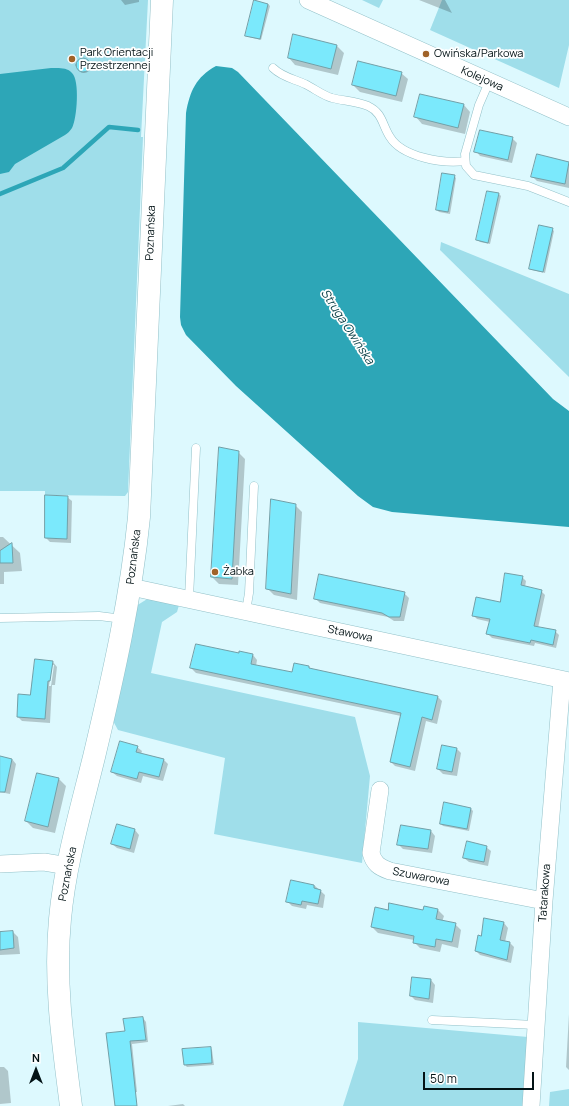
<!DOCTYPE html>
<meta charset="utf-8">
<style>
body{margin:0}
#map{position:relative;width:569px;height:1106px;overflow:hidden;background:#ddf9fe;font-family:Manrope,sans-serif}
canvas{display:block}
.north{position:absolute;left:16px;top:1050px;width:40px;height:40px;-webkit-text-stroke:3px #fff;paint-order:stroke;rotate:0deg;font-size:11px;font-weight:700;line-height:16px;text-align:center;color:#031316}
.north::after{content:'';display:block;margin:auto;width:14px;height:18px;background:#031316;clip-path:polygon(50% 0,100% 100%,50% 72%,0 100%)}
.scale{position:absolute;left:423px;top:1072px;width:111px;height:18px;box-sizing:border-box;border:2px solid #031316;border-top:0;padding-left:5px;font-size:12px;line-height:14px;white-space:nowrap;color:#031316;-webkit-text-stroke:3px #fff;paint-order:stroke}
</style>
<div id="map">
<canvas width="569" height="1106"></canvas>
<div class="north">N</div>
<div class="scale">50 m</div>
</div>
<script>
const ctx = document.querySelector('canvas').getContext('2d');
ctx.lineJoin = 'round';
function fillPath(path, color) { ctx.fillStyle = color; ctx.fill(path, 'evenodd'); }
function strokePath(path, color, width, dash) { ctx.strokeStyle = color; ctx.lineWidth = width; ctx.lineCap = dash ? 'butt' : 'round'; ctx.setLineDash(dash || []); ctx.stroke(path); }
function write(font, color, halo, rows, align = 'center') {
  ctx.font = font + ' Manrope,sans-serif'; ctx.lineWidth = 3.5; ctx.setLineDash([]); ctx.textBaseline = 'middle'; ctx.strokeStyle = halo; ctx.fillStyle = color; for (const [text, x, y, turn = 0] of rows) {
    ctx.save(); ctx.translate(x, y); ctx.rotate((+turn || 0) * Math.PI / 180); ctx.textAlign = isNaN(turn) ? turn : align; if (halo) ctx.strokeText(text, 0, 0); ctx.fillText(text, 0, 0); ctx.restore();
  }
}
fillPath(new Path2D(`
 M0,0H148L141,137H143L128,492L125,496L45,495V491H0Z
 M362,0H383L379,8Z
 M442,0H569V45L559,88L430,30Z
 M441,242L569,294V377L440,250Z
 M152,596L179,605L177,612L162,622L151,673L355,717L370,776L362,863L214,834L225,758L118,730L112,719L136,606Z
 M358,1022L528,1037L524,1106H343L358,1059Z
 M569,1089V1106H549L550,1092Z`), '#9fdeea');
fillPath(new Path2D(`
 M216,66L232,68L238,72L553,399L569,411V527L392,512L373,507L358,496L236,386L186,335L181,325L180,317L186,113C190,91 196,77 216,66Z
 M51,68C58,68 67,67 72,73C80,80 77,119 72,128C70,131 68,133 65,135L15,164L9,172L0,174V74Z`), '#2da6b7');
fillPath(new Path2D(`
 M121,0H139V2L125,5Z
 M419,0H445L452,13Z
 M268,4L270,6L261,40L249,37L247,35Z
 M337,46L344,53L338,75L295,65L289,58Z
 M77 66a7 7 0 1 1 14 0a7 7 0 1 1-14 0Z
 M401,73L408,79L402,102L360,92L353,85Z
 M464,105L470,112L465,134L422,124L416,117Z
 M512,138L517,143L512,163L480,156L476,151Z
 M537,156L569,163V188L537,181L532,176Z
 M454,176L456,178L450,214L439,212L437,210Z
 M499,194L501,196L490,244L480,242L478,240Z
 M552,229L554,231L545,273L532,270L530,268Z
 M238,452L245,459L238,585L219,584L212,577Z
 M67,497L72,501L71,543L50,542L46,538Z
 M295,505L302,512L297,600L274,595L267,588Z
 M0,537H3L20,553L22,571L4,572V584H0Z
 M522,577L526,581L525,587L541,591L545,595L538,628L555,631L559,635L556,648L535,643L534,646L492,638L488,634L490,622L477,619L473,615L501,603Z
 M404,593L409,598L404,621H394L388,617L320,603L315,598Z
 M240,652L253,655L257,660L256,666L293,674L309,667L311,670L437,696L442,701L437,724L426,721L415,771L395,766L391,762L401,716L196,673L191,668L240,654Z
 M53,662L57,667L55,685H52L50,723L22,721L18,717ZM52,665H54L51,686H49Z
 M137,747L142,751L141,754L163,759L168,764L163,781L143,776L141,783L117,776L112,772Z
 M457,749L461,753L457,776L443,774L438,769Z
 M0,757L12,759L16,764L10,794L0,792Z
 M38,774L59,779L66,786L55,833L33,828L26,821Z
 M445,804L471,809L473,811L469,831L443,826L441,824Z
 M135,830L139,835L134,853L117,848L112,844Z
 M431,831L435,836L432,853L403,849L398,844Z
 M486,847L491,851L488,866L469,862L464,858Z
 M314,885L325,895L323,908L307,905L306,909L292,906L287,901Z
 M438,910L444,916L442,922L455,924L461,930L458,948L442,944L440,952L420,948L414,942V940L378,933L372,927L389,911Z
 M504,923L508,928L505,942L510,943L514,947L511,963L480,955L476,951L482,937Z
 M13,932L18,937L20,954L0,955V933Z
 M413,978L431,980L435,985L433,1003L415,1000L411,996Z
 M569,1014V1070L566,1067Z
 M143,1018L146,1022L148,1042L132,1044L137,1092L117,1094L126,1032Z
 M210,1048L212,1050L214,1065L187,1067L185,1065Z
 M0,1067H4L8,1071L11,1103L0,1104Z
 M183,1104L185,1106H168Z`), '#0003');
strokePath(new Path2D(`
 M0,194L63,168L109,127L138,130`), '#2da6b7', 4.5);
const building = new Path2D(`
 M254,0L268,4L260,39L245,36Z
 M293,34L337,45L331,69L288,58Z
 M76 65a7 7 0 1 1 14 0a7 7 0 1 1-14 0Z
 M358,61L402,72L396,96L352,85Z
 M420,94L464,104L458,128L414,117Z
 M480,130L513,137L508,160L474,152Z
 M537,154L569,162L565,184L531,177Z
 M442,173L455,175L448,212L436,210Z
 M487,191L499,193L488,243L476,240Z
 M539,225L553,228L543,272L529,269Z
 M219,447L239,451L232,579L211,577Z
 M45,495L68,496L67,539L45,538Z
 M271,499L296,504L291,594L266,589Z
 M12,543L13,563H0V551Z
 M505,573L523,576L521,585L542,590L534,626L556,630L553,645L531,640L530,643L486,634L490,619L472,616L476,597L500,602Z
 M319,574L405,592L400,617H389L382,613L314,599Z
 M196,644L239,653V651L253,654L251,664L292,672L294,663L309,666V668L438,696L432,720L422,717L410,767L390,762L401,713L190,668Z
 M35,659L53,661L50,681H48L45,719L17,717L18,694L30,695Z
 M120,741L138,746L136,752L164,759L159,777L139,772L137,779L111,772Z
 M442,745L457,748L452,772L437,769Z
 M0,756L12,759L5,792H0Z
 M37,773L59,778L48,827L25,821Z
 M444,802L471,808L467,829L440,824Z
 M117,824L135,829L130,849L111,844Z
 M401,825L431,830L428,849L397,845Z
 M467,841L487,846L484,862L463,858Z
 M291,880L314,885V888L321,890L318,904L302,901L301,905L286,902Z
 M389,903L423,910L424,906L438,909L436,919L456,923L452,942L436,939L435,947L413,943L414,936L371,927L375,907L388,910Z
 M484,918L504,922L500,940L510,942L507,960L475,951L478,935L481,936Z
 M13,931L14,948L0,950V932Z
 M412,977L431,979L429,999L410,996Z
 M143,1017L146,1040L130,1041L137,1106H115L106,1033L125,1031L123,1019Z
 M211,1047L212,1063L184,1065L182,1049Z`);
fillPath(building, '#7be9fc');
strokePath(building, '#729fa7', 1);
const lane = new Path2D(`
 M273,68C282,77 294,79 305,84C315,89 322,95 332,98C344,101 356,101 368,106C383,113 382,125 390,137C402,157 443,164 465,161
 M489,82L479,105L465,154L466,166L474,175L528,186L569,202
 M189,598L196,448
 M246,611L249,593L254,486
 M0,618L99,616L123,619
 M432,1020L535,1025`);
const street = new Path2D(`
 M308,0L569,117
 M131,587L569,681
 M380,790L371,853C374,864 379,867 390,871L544,901
 M0,864L44,862L68,866
 M531,1106L544,901L562,680`);
const secondary = new Path2D(`
 M71,1106C63,1044 54,982 60,919C65,864 81,810 94,757C113,677 131,598 139,517L162,0`);
strokePath(lane, '#92c0c8', 9);
strokePath(street, '#92c0c8', 18);
strokePath(secondary, '#92c0c8', 23);
strokePath(lane, '#fff', 8);
strokePath(street, '#fff', 17);
strokePath(secondary, '#fff', 22);
for (const [x, y, r, color] of [
 [426,54,4,"#a06228"],
 [72,59,4,"#a06228"],
 [215,572,4,"#a06228"]
]) { const dot = new Path2D(); dot.arc(x, y, r, 0, 2 * Math.PI); ctx.fillStyle = color; ctx.fill(dot); strokePath(dot, '#fff', 1.5); }
write('11px', '#031316', '#fff', [
 ["Park Orientacji",80,53],
 ["Przestrzennej",80,66],
 ["Owińska/Parkowa",434,54],
 ["Żabka",223,572]
], 'left');
write('11px', '#031316', '#fff', [
 ["Kolejowa",482,79,24],
 ["Poznańska",151,233,-88],
 ["Poznańska",134,557,-83],
 ["Stawowa",350,634,12],
 ["Poznańska",68,874,-79],
 ["Szuwarowa",421,877,11],
 ["Tatarakowa",545,893,-86]
]);
write('italic 12px', '#063d44', '#fff', [
 ["Struga Owińska",347,327,57]
]);
</script>
